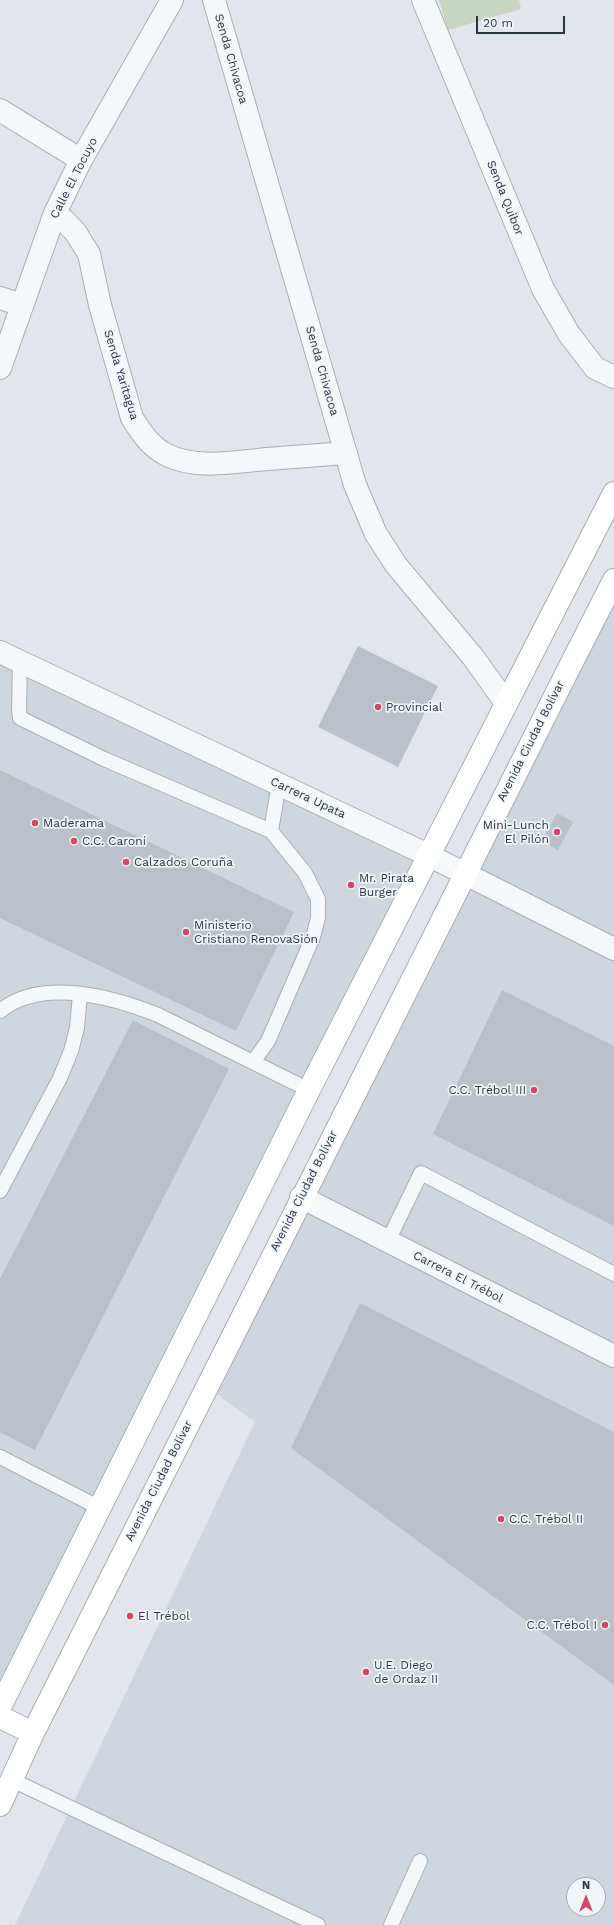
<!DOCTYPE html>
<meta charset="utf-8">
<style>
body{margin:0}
#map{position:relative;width:614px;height:1925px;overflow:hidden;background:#e2e6eb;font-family:"Work Sans",sans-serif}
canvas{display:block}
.north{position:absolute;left:566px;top:1877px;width:40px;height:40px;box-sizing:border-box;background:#f2f5f8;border:1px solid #a2a8b0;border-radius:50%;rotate:0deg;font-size:11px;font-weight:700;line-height:16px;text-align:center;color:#2a3543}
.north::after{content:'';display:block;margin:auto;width:14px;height:18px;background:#d04767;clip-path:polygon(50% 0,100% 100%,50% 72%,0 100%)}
.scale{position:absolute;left:476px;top:16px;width:89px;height:18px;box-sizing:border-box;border:2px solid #2a3543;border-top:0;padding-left:5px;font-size:12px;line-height:14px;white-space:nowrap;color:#2a3543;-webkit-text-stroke:3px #f2f5f8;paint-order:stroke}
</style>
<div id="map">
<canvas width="614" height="1925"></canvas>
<div class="north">N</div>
<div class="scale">20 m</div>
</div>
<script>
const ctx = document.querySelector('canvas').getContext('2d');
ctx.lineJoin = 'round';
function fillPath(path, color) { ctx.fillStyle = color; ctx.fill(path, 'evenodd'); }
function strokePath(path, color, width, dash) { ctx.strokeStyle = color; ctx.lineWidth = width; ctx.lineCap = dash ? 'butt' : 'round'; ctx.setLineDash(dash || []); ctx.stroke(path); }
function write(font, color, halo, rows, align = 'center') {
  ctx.font = font + ' "Work Sans",sans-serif'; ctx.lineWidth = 3.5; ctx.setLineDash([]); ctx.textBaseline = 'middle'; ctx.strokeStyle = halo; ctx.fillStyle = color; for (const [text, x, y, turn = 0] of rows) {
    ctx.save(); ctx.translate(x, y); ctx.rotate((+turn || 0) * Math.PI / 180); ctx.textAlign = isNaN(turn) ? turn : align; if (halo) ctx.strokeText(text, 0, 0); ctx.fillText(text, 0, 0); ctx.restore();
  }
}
fillPath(new Path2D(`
 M614,580V1925H15L255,1422L207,1387ZM574,1885H598V1909H574Z
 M0,652L428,855L0,1707Z`), '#d0d6dd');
fillPath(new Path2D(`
 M439,0H519L521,9L448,30Z`), '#c9d5c3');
fillPath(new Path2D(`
 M358,646L438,686L398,767L318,727Z
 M0,770L294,912L236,1031L0,918Z
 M557,813L573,822L558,850L542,841Z
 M502,990L614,1046V1226L433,1134Z
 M133,1020L229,1069L35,1450L0,1432V1279Z
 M360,1303L614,1432V1685L291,1448Z`), '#b9c0c8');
const lane = new Path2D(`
 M20,661L19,709L20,718L104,759L271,831L279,784
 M0,1011C42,977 113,997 158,1015L309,1090
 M253,1062L268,1041L313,937L318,918V899L305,873L271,831
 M0,1191L60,1078L71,1051L77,1028L80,994
 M388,1241L421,1173L614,1274
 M0,1457L100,1508
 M12,1780L318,1925
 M391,1925L420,1861`);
const street = new Path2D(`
 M214,0L355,485L376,534L396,565L473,657L506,703
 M423,0L543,289L569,334L595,368L614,377
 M0,110L81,160
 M55,213L65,221L76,233L89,254L100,305L132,418C141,432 150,446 165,454C195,470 234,462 267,459C293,457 320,455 346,453
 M0,298L22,305
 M0,368L55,213L81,160L172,0
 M0,652L428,855L614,949
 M301,1197L614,1356`);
const secondary = new Path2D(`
 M0,1707L309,1090L614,493
 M0,1717L33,1733
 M0,1805L33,1733C226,1348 418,963 614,580`);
strokePath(lane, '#a7adb5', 16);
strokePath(street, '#a7adb5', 24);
strokePath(secondary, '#a7adb5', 24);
strokePath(lane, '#f5f7f9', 14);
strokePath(street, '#f5f7f9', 22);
strokePath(secondary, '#fff', 22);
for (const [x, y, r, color] of [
 [378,707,4,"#d04767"],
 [35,823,4,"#d04767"],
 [557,832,4,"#d04767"],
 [74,841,4,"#d04767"],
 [126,862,4,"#d04767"],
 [351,885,4,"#d04767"],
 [186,932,4,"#d04767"],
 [534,1090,4,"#d04767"],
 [501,1519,4,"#d04767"],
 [130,1616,4,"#d04767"],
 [605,1625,4,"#d04767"],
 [366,1672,4,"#d04767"]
]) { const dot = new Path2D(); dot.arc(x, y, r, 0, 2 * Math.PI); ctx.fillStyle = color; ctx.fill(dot); strokePath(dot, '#f2f5f8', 1.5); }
write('12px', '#2a3543', '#f2f5f8', [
 ["Senda Chivacoa",231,59,74],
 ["Calle El Tocuyo",74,178,-63],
 ["Senda Quibor",505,198,68],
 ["Senda Chivacoa",322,371,74],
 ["Senda Yaritagua",121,375,73],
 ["Avenida Ciudad Bolívar",531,741,-63],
 ["Carrera Upata",308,798,25],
 ["Avenida Ciudad Bolívar",304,1191,-63],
 ["Carrera El Trébol",458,1277,27],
 ["Avenida Ciudad Bolívar",159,1481,-63]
]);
write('12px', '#2a3543', '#f2f5f8', [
 ["Provincial",386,707],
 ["Maderama",43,823],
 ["Mini-Lunch",549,825,"right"],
 ["El Pilón",549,839,"right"],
 ["C.C. Caroní",82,841],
 ["Calzados Coruña",134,862],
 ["Mr. Pirata",359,878],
 ["Burger",359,892],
 ["Ministerio",194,925],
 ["Cristiano RenovaSión",194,939],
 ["C.C. Trébol III",526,1090,"right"],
 ["C.C. Trébol II",509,1519],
 ["El Trébol",138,1616],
 ["C.C. Trébol I",597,1625,"right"],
 ["U.E. Diego",374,1665],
 ["de Ordaz II",374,1679]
], 'left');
</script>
